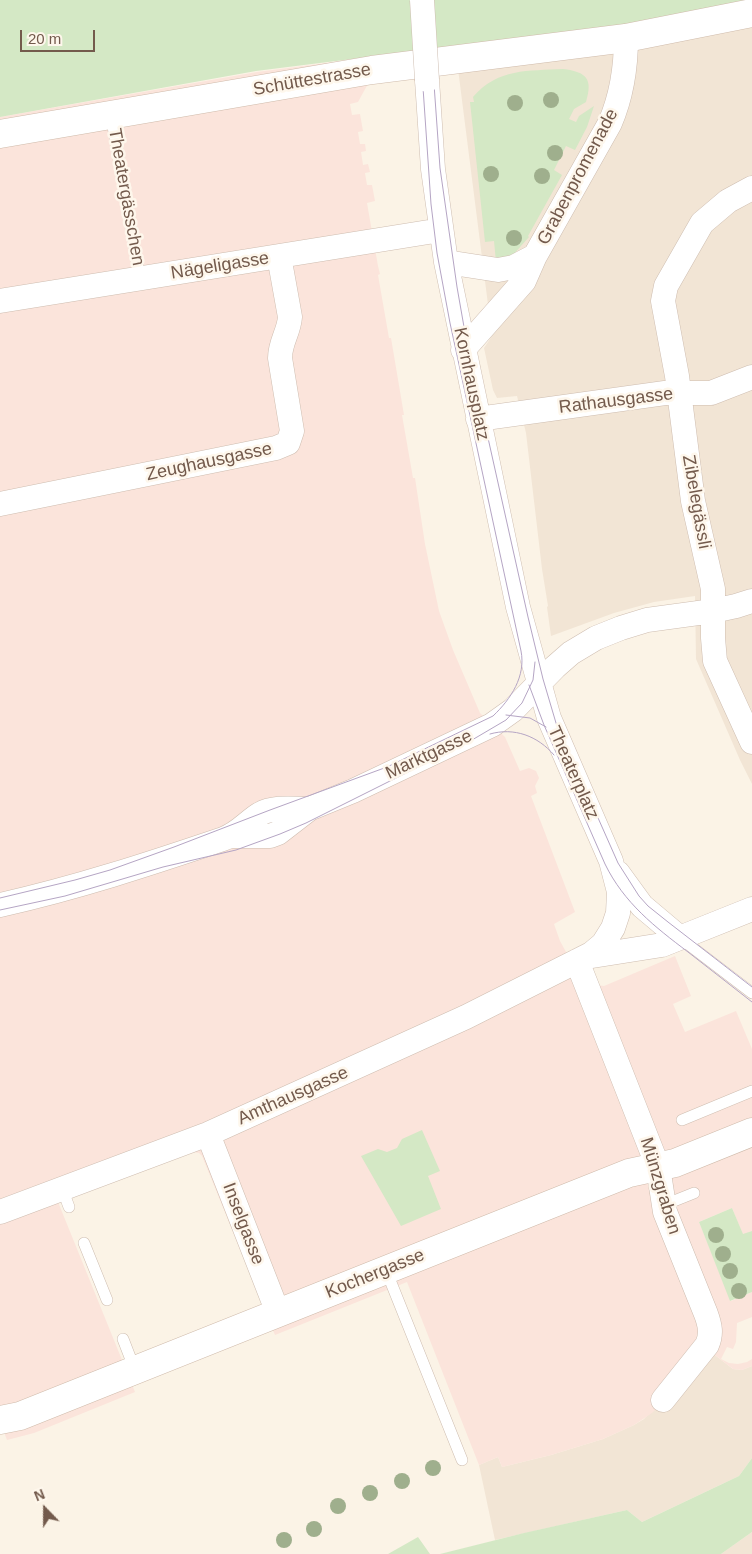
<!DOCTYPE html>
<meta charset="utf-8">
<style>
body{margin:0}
#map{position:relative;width:752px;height:1554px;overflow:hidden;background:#fbf3e6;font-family:Arial,sans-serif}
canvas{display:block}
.north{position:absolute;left:20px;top:1484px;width:50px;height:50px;-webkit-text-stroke:4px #fef7ec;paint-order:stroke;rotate:338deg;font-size:14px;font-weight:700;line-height:20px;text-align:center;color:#735a4c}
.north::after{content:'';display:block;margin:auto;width:18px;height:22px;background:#735a4c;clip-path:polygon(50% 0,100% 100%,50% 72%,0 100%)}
.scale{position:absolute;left:20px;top:30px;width:75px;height:22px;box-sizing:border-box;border:2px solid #735a4c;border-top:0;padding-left:6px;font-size:15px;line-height:18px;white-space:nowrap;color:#735a4c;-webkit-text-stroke:4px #fef7ec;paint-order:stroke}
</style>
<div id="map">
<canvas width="752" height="1554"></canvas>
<div class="north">N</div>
<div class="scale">20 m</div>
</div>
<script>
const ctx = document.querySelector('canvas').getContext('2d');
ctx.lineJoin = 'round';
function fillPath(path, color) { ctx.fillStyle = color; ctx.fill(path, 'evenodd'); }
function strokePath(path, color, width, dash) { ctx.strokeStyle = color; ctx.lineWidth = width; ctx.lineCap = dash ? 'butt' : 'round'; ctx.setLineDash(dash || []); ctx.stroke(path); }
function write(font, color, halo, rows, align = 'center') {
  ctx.font = font + ' Arial,sans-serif'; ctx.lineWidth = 5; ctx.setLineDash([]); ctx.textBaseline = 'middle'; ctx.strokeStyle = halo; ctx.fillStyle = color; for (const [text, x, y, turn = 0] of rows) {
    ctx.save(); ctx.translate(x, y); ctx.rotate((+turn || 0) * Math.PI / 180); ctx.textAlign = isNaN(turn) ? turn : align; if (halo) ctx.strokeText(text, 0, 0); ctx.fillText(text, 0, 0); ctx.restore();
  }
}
fillPath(new Path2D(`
 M752,15V784L740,760L696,659L695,596L654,602L614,613L551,636L547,607L548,606L542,569L526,433L517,396L497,398L493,390L484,348L492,336L457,61Z
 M707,1349L733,1369L742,1370L752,1366V1458L739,1476L642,1522L627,1510L495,1540L479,1465L498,1457L502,1467L551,1455L603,1439L634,1425L644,1419Z
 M752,1532V1554H721Z`), '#f2e5d5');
fillPath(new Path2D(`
 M373,57L375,71L358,102L350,104L352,115L360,114L363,131L358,132L360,144H365L366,151L361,152L363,165L368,164L370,172L365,173L367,185H372L375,201L367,203L378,266L380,274L378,275L389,338H391L404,415H402L413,478H415L425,544L439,611L453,650L480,713L505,737L520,771L529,768L536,771L539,778L535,786L537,793L531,796L575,912L554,924L560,941L583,983L604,986L675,956L691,996L673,1004L685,1032L736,1011L752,1049V1231L743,1235L732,1208L699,1222L731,1301L752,1292V1317L737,1323L736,1342L733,1349L727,1347L721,1359L729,1363L738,1364L747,1362L752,1359V1366L742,1370L733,1369L707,1349L660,1405L652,1413L634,1425L603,1439L551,1455L502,1467L498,1457L479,1465L407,1282L275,1335L202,1156L199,1153L193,1152L58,1202L135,1392L34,1433L7,1440L0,1422V117L257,72Z`), '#fbe4db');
fillPath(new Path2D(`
 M0,0H752V9L256,71L0,117Z
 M563,69C587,72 593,79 586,102L574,109L569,119L576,122L579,116L594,106L587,127L575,150L566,146L554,170L562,175L528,236L529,237L512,256L496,262L494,241L485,242L470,102H474L473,97C498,68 528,71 563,69Z
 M422,1130L440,1171L428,1176L441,1209L401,1226L361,1156L378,1149L387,1152L397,1148L402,1139Z
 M732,1208L743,1234L752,1231V1292L730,1301L699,1222Z
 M752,1458V1532L721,1554H440L524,1533L627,1510L642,1522L739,1476Z
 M418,1537L430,1554H388Z`), '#d4e8c5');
const lane = new Path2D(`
 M111,115L140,279
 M680,938L752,993
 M682,1120L752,1091
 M62,1188L69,1207
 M664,1205L694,1193
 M84,1243L107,1300
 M386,1270L462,1460
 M123,1339L135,1370`);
const street = new Path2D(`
 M752,188L728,201L702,223L666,286L663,301L677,376L693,501L713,589V638L715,661L752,742
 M446,262L498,270L514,267L535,256
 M0,301L441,230
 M463,350L524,281L535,256L610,123C622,95 626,69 626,38
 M478,419L665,393H711L752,377
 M0,504L276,448L288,443L292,431L280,358C280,342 289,332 290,317L279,256
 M232,836H270L278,833L309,809L353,791L492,725L513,710L555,667L571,653L596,638L621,628L647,620L713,611L736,606L752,601
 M618,873L642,906L680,938
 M0,905C76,888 149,864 223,839C238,834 247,822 260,814C274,806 294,809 309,809
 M586,957L662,945L752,909
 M577,961L658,1167L665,1212L706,1314C710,1325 712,1334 707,1345L663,1400
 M208,1134L278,1313
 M0,1212L208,1134L466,1017L591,954L603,944L613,928L618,913L619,892L611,861L549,718L518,607L446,262L433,169L427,80`);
const secondary = new Path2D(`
 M0,134L372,70L626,38L752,13
 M0,1420L20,1416L629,1173L675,1163L752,1132`);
strokePath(lane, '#cebdb0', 12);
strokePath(street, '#cebdb0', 25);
strokePath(secondary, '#cfbbab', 29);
strokePath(lane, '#fff', 11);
strokePath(street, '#fff', 24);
strokePath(secondary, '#fff', 28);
strokePath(new Path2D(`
 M428,0L440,168L457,287L467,344L528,617L543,679L556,723L618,863L639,896L648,906L668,922L752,987
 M529,685L544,725L605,864C624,903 655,927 688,952C709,969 731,985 752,1002
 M506,715L530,718L546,727
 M490,734C514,727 538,736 554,755
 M0,898L75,880L110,870L174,847L270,810L387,767L493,716C511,699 526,676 521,651L450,323L437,253L431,204L417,0
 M0,910L65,896L163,867L236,850L280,834L306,823L472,740L506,720L522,703L533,680L535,662`), '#b5a5c4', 1);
const streetBridge = new Path2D(`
 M422,0L427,80`);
strokePath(streetBridge, '#cebdb0', 25, []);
strokePath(streetBridge, '#fff', 24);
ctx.fillStyle = '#9faf8d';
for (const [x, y] of [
 [551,100],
 [515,103],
 [555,153],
 [491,174],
 [542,176],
 [514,238],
 [716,1235],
 [723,1254],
 [730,1271],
 [739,1291],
 [433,1468],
 [402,1481],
 [370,1493],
 [338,1506],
 [314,1529],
 [284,1540]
]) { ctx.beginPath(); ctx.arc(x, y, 8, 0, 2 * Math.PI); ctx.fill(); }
write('18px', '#735a4c', '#fef7ec', [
 ["Schüttestrasse",312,80,-10],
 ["Grabenpromenade",578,177,-62],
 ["Theatergässchen",126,197,80],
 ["Nägeligasse",220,266,-9],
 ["Kornhausplatz",471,384,78],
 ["Rathausgasse",616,401,-7],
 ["Zeughausgasse",209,462,-12],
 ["Zibelegässli",696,502,80],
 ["Marktgasse",429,755,-25],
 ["Theaterplatz",573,773,66],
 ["Amthausgasse",293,1096,-24],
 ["Münzgraben",660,1186,73],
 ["Inselgasse",243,1224,69],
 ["Kochergasse",375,1274,-22]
]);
</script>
